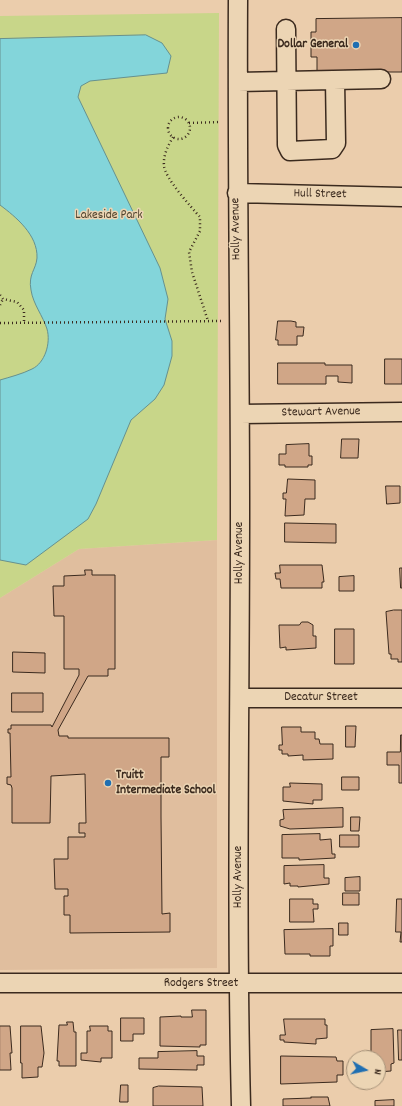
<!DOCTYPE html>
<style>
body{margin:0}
#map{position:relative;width:402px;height:1106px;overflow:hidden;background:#ebcdac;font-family:Dekko,sans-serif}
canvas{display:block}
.north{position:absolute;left:346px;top:1050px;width:40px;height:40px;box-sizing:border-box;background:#ecd5b4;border:1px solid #a59178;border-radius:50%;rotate:99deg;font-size:11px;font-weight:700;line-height:16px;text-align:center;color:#3b2a1e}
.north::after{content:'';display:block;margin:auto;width:14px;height:18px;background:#1f6fb2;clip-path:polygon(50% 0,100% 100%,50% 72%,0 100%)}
</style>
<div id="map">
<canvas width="402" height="1106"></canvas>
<div class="north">N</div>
</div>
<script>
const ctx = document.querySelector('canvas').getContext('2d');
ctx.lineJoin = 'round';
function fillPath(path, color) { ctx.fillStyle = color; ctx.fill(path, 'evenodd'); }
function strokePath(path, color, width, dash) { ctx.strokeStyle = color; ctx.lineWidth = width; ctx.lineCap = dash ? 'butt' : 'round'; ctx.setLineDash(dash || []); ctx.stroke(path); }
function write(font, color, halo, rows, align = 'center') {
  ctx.font = font + ' Dekko,sans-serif'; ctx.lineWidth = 3; ctx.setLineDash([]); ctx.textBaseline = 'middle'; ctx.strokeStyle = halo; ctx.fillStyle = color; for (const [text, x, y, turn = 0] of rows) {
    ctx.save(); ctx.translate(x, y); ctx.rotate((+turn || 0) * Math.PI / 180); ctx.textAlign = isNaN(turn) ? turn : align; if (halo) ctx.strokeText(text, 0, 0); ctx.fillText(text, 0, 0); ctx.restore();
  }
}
fillPath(new Path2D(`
 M217,540V968L0,970V598L79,549Z`), '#e0be9e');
fillPath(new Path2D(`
 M219,13L217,540L79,549L0,598V16Z`), '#c8d689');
const water = new Path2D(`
 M146,35L162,43L171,56L167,73L90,81L81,86L78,97L160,268L168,299L165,319L172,341V356L164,385L155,399L131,420L96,504L88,519L26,565L0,560V380C10,377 22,374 32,369C45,363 51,343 47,329C43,316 33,304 31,290C28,274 36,270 37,258C38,235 16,217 0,205V39Z`);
fillPath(water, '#83d5da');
strokePath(water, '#66918f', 1);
const building = new Path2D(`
 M402,18V72H317V57H311V32H316V19Z
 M278,321H291L296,322V327H304L303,336H297V345H278V340H276Z
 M385,359H402V384H385Z
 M278,363H325V365H352V383L338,382V376H326V384H278Z
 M342,439H359L358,458H341Z
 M309,444V456H312V465H308V467H285V465H279V454H286V445Z
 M288,479L315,480V499H305L304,515L285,516L286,499H283V493H286Z
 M386,486H400V503L387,504Z
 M285,523L336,524V543L285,542Z
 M280,565H322L324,582H322V588H281L280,579H276L275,573H280Z
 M400,568H402V588H401Z
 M85,570H92V575H115V669H108V676H88L58,730L59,736H68V738H169V757H161V817L162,914L170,913V932L70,933V915H64V896H68V889H55L54,859H68V837H85V833H79V823H86L85,774L51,776L50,823H12V788L11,785L7,784V777H11L10,733H8V729H11V725H51L52,727L79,675V669H64V616H54L53,586H64V576L85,575Z
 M354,576V591H339V577Z
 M394,610H402V662H398V659H391V654H389L386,612Z
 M302,622H308L313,625V636H316V648L286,650V647L280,648L279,625H299Z
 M335,629H354V664H335Z
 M13,652L45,653V673L13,672Z
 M12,693H43V712H12Z
 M346,726H356L355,747H346Z
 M282,727H301V732H315V739H319L320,744H333V759L303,760V755L288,756V754H282V750H279V745H282Z
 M401,735H402V783H399V765H387V752H400Z
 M342,777H359V790H342Z
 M290,783L322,784V800H313V804L283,801V787H290Z
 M343,808V827L290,829L280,826V820L284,819L283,810Z
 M351,817H360L359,831H351Z
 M320,834V840L331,839L332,854H335V858L299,860V858H282V835Z
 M340,835H359V847H340Z
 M324,865V878H329V884L298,887V886H290V883L284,884V866Z
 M360,877V891H345V878Z
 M343,893H359V905H343Z
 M290,899H313V904H318V909H313L314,922H290Z
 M397,899H402V942H400L401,932H396Z
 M339,923H348V935H339Z
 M333,929V946H330V956H310V954H285L284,930Z
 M192,1010H206V1045H200V1047L160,1046V1017L181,1016V1017H192Z
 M121,1018H144V1034H133V1041H121Z
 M284,1019H325V1025H327V1038L316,1039V1044L284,1042V1040H280V1035H285Z
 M67,1022H73L74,1032H76V1066H59V1061H57L59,1025H67Z
 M0,1026H10L12,1053H10L11,1070H0Z
 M21,1026H41L44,1053L42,1067H38V1077L22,1078V1063H21Z
 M90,1026H108V1031H112V1058H101V1062L81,1060V1053H87V1031H90Z
 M393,1029L394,1063L391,1064V1071L378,1072V1058H371V1030Z
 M398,1030H402V1060H399Z
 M197,1051V1056H204V1065H197V1070L139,1069V1058H158V1052Z
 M281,1056L336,1057L337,1061H343V1075H337V1082L281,1084Z
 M121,1085H128V1102H120Z
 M159,1086L202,1087L203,1106H153V1088Z
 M311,1097H328L330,1106H283V1099L311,1098Z
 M394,1100V1106H375V1101Z`);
fillPath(building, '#d0a687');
strokePath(building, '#3b2a1e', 1);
const minor = new Path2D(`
 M238,0C237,170 240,341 240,511C240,710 236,908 241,1106
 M286,29L287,145L290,151L332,149L336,143L335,80
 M238,82L381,79
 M237,193L402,197
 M240,414L402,412
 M240,698H402
 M0,983H402`);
strokePath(minor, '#3b2a1e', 21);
strokePath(new Path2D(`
 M168 128a11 11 0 1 1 22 0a11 11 0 1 1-22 0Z
 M189,123L221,122
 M173,137C168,146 163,155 164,166C165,178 191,207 200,217V231L189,252L192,272L208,321
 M0,295L3,299L17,302L24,310V322
 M0,305L3,299
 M0,323L222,321`), '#3b2a1e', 2.5, [1, 3]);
strokePath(minor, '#ecd5b4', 18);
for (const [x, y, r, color] of [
 [356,45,4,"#1f6fb2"],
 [108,783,4,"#1f6fb2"]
]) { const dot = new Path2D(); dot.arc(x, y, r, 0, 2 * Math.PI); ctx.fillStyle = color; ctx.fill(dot); strokePath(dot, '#ecd5b4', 1.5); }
write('bold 13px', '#3b2a1e', '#ecd5b4', [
 ["Dollar General",348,45],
 ["Truitt",116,776,"left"],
 ["Intermediate School",116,791,"left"]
], 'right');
write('13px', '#3b2a1e', '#ecd5b4', [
 ["Hull Street",320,195,1],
 ["Holly Avenue",237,229,-91],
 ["Stewart Avenue",321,413,-1],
 ["Holly Avenue",240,553,-90],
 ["Decatur Street",321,698],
 ["Holly Avenue",239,877,-90],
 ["Rodgers Street",201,984]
]);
write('13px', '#50442e', '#ecd5b4', [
 ["Lakeside Park",109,216]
]);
</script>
